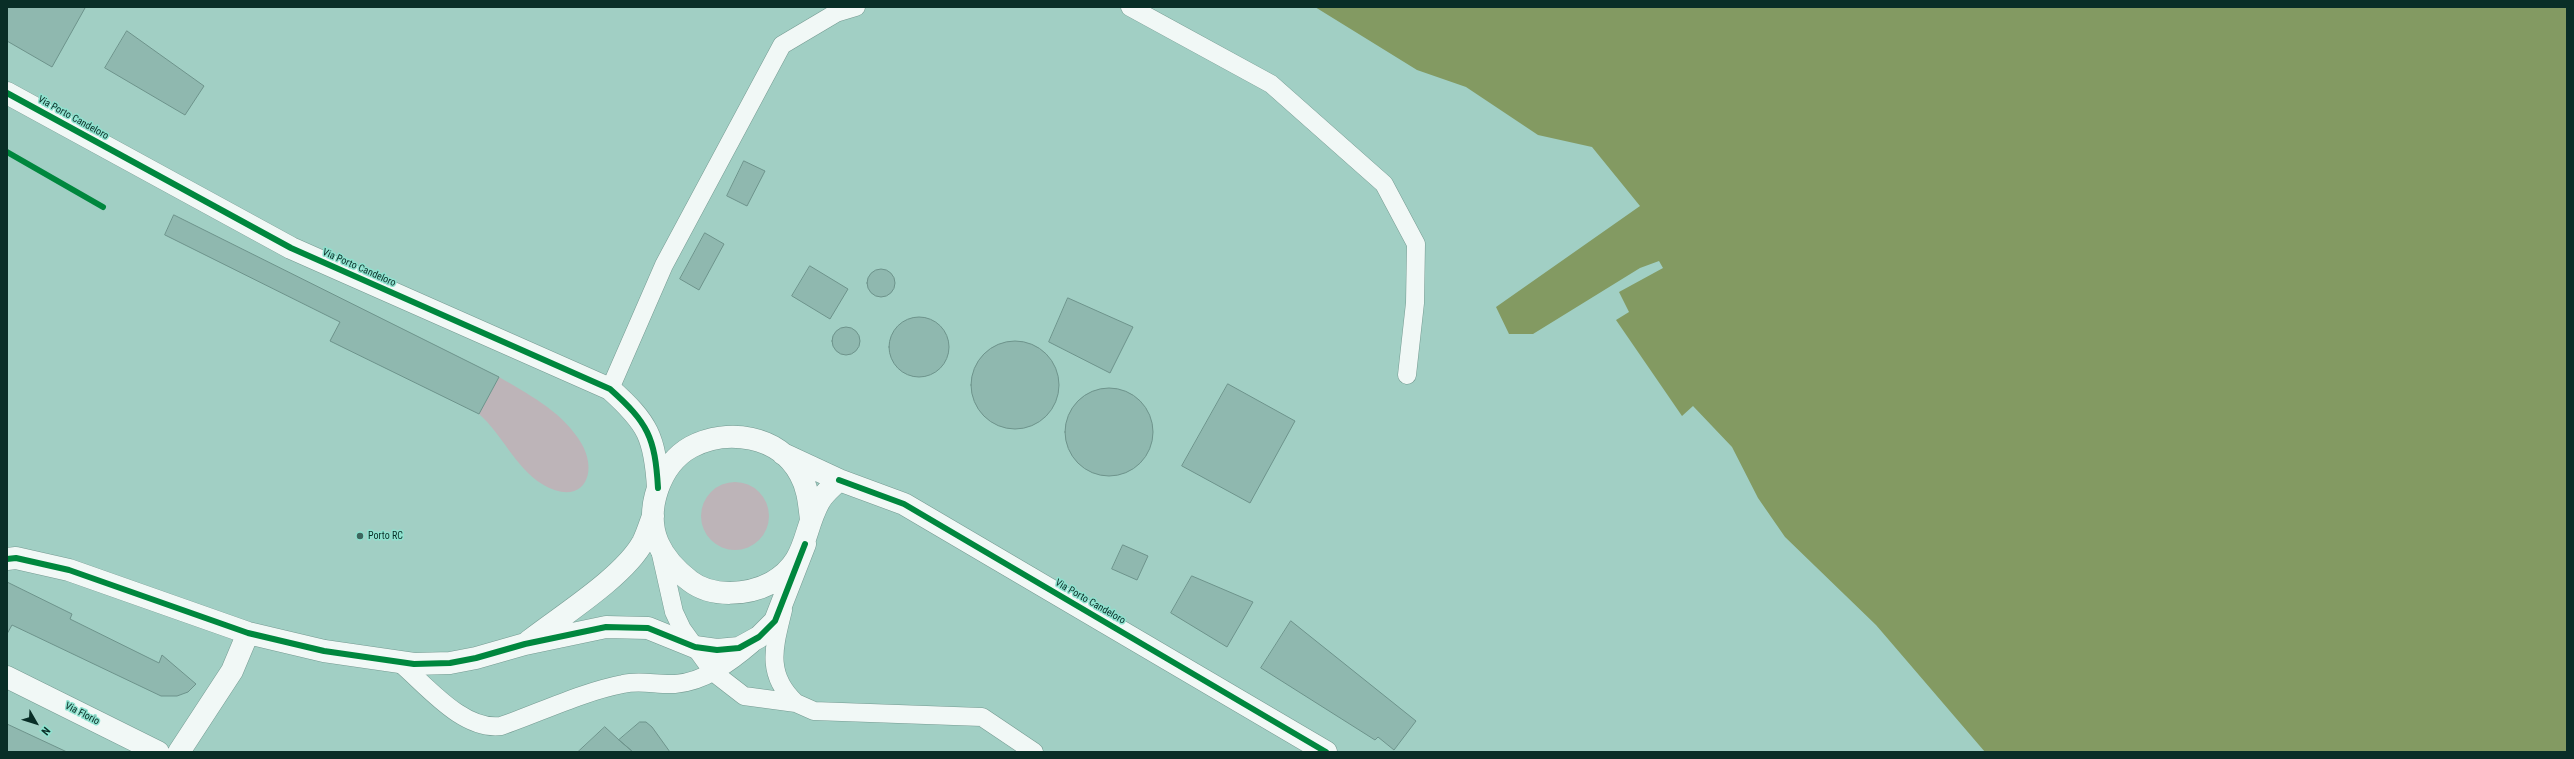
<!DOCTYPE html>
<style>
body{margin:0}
#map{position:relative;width:2574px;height:759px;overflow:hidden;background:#a1cfc4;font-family:"Roboto Condensed",sans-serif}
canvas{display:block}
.frame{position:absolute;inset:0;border:8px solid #092e27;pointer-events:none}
.north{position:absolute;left:16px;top:703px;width:40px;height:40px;-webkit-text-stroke:3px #8ee2cf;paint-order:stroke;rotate:129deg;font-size:11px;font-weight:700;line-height:16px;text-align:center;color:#092e27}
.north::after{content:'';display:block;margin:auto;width:14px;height:18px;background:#092e27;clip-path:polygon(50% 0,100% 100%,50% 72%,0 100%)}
</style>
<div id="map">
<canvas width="2574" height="759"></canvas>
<div class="frame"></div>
<div class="north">N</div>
</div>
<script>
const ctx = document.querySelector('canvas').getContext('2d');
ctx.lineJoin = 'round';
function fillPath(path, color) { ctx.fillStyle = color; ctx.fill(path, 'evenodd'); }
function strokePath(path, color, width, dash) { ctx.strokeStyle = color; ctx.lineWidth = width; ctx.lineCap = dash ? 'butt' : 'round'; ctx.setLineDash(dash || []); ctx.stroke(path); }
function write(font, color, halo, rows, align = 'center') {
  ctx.font = font + ' "Roboto Condensed",sans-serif'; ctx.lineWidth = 3; ctx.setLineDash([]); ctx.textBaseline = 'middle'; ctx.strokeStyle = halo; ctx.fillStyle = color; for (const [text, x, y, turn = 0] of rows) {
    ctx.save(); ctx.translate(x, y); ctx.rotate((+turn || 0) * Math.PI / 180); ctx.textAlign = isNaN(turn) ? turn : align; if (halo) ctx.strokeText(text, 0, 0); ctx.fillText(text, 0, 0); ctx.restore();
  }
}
fillPath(new Path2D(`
 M499,377C528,394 559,410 578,438C602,472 583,509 542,484C515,467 502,434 479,414Z
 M701 516a34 34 0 1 1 68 0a34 34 0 1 1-68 0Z`), '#bdb4b8');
fillPath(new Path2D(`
 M1315,7H2567V752H1985L1876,625L1785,537L1758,498L1732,447L1693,406L1682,416L1616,320L1629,312L1619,292L1663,268L1659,261L1640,268L1533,334H1509L1496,307L1640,206L1592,147L1538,135L1466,87L1417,70Z`), '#839a62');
const building = new Path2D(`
 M7,7H83L85,8L52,67L7,41Z
 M127,31L204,86L185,115L105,68Z
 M744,161L765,171L747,206L727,196Z
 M174,215L499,377L479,414L330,341L340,322L165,235Z
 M705,233L724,244L699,290L680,279Z
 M810,266L848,289L830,319L792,296Z
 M867 283a14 14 0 1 1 28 0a14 14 0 1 1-28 0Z
 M1068,298L1133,327L1110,373L1049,342Z
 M889 347a30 30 0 1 1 60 0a30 30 0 1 1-60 0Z
 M832 341a14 14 0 1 1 28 0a14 14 0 1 1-28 0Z
 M971 385a44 44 0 1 1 88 0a44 44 0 1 1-88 0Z
 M1228,384L1295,421L1250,503L1182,466Z
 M1065 432a44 44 0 1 1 88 0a44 44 0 1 1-88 0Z
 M1123,545L1148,556L1137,580L1112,569Z
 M1192,576L1253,602L1227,647L1171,613Z
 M7,582L72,614L70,619L159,663L162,655L196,684L188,692L177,696H161L12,625L7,634Z
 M1291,621L1416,721L1394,750L1378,737L1375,740L1261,668Z
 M640,722H646L652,727L670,752H633L619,740Z
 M7,724L67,752H7Z
 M605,727L619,740L633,752H578Z`);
fillPath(building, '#8fb8af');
strokePath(building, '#6d938b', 1);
const lane = new Path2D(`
 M1130,7L1271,84L1384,184L1416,244L1415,303L1407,375
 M610,389L664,265L782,45L836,13L856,7
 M660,550L674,612L682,629L713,672L744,696L796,703L814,711L982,717L1034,752
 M783,610C774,647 765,674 796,703
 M400,663C427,686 463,731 501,726C541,712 582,692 623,684C640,680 657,685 675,684C704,682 731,662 752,644`);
const street = new Path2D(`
 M7,93L291,248L610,389C648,423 655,437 658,488
 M783,454L839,480C832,487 823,494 819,502C802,533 808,562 771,583C748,595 712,598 690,581C677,571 665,559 658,543C644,510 660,464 691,447C727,428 779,435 800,474C808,488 809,503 811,520
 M839,480L904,504L1326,752
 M7,559L16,558L69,570L248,633L324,651L414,664L450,663L476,658L525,644L606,627L648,628L695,647L717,650L739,648L759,637L775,621L805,544
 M529,641C561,616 624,577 643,542C647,534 650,524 653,516
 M7,677L158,752
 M179,752L232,671L248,633`);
strokePath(lane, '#749a91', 19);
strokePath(street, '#749a91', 23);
strokePath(lane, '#f1f8f6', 18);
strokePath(street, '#f1f8f6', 22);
strokePath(new Path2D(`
 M7,93L291,248L610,389C648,423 655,437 658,488
 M7,152L103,207
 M839,480L904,504L1326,752
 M7,559L16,558L69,570L248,633L324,651L414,664L450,663L476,658L525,644L606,627L648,628L695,647L717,650L739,648L759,637L775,621L805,544`), '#00873e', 6);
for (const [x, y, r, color] of [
 [360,536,4,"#3e665e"]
]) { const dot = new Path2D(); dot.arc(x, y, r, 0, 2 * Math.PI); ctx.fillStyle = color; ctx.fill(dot); strokePath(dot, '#8ee2cf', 1.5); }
write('10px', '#092e27', '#8ee2cf', [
 ["Via Porto Candeloro",73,118,29],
 ["Via Porto Candeloro",359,268,24],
 ["Via Porto Candeloro",1090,602,30],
 ["Via Florio",82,714,27]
]);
write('10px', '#092e27', '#8ee2cf', [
 ["Porto RC",368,536]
], 'left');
</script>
